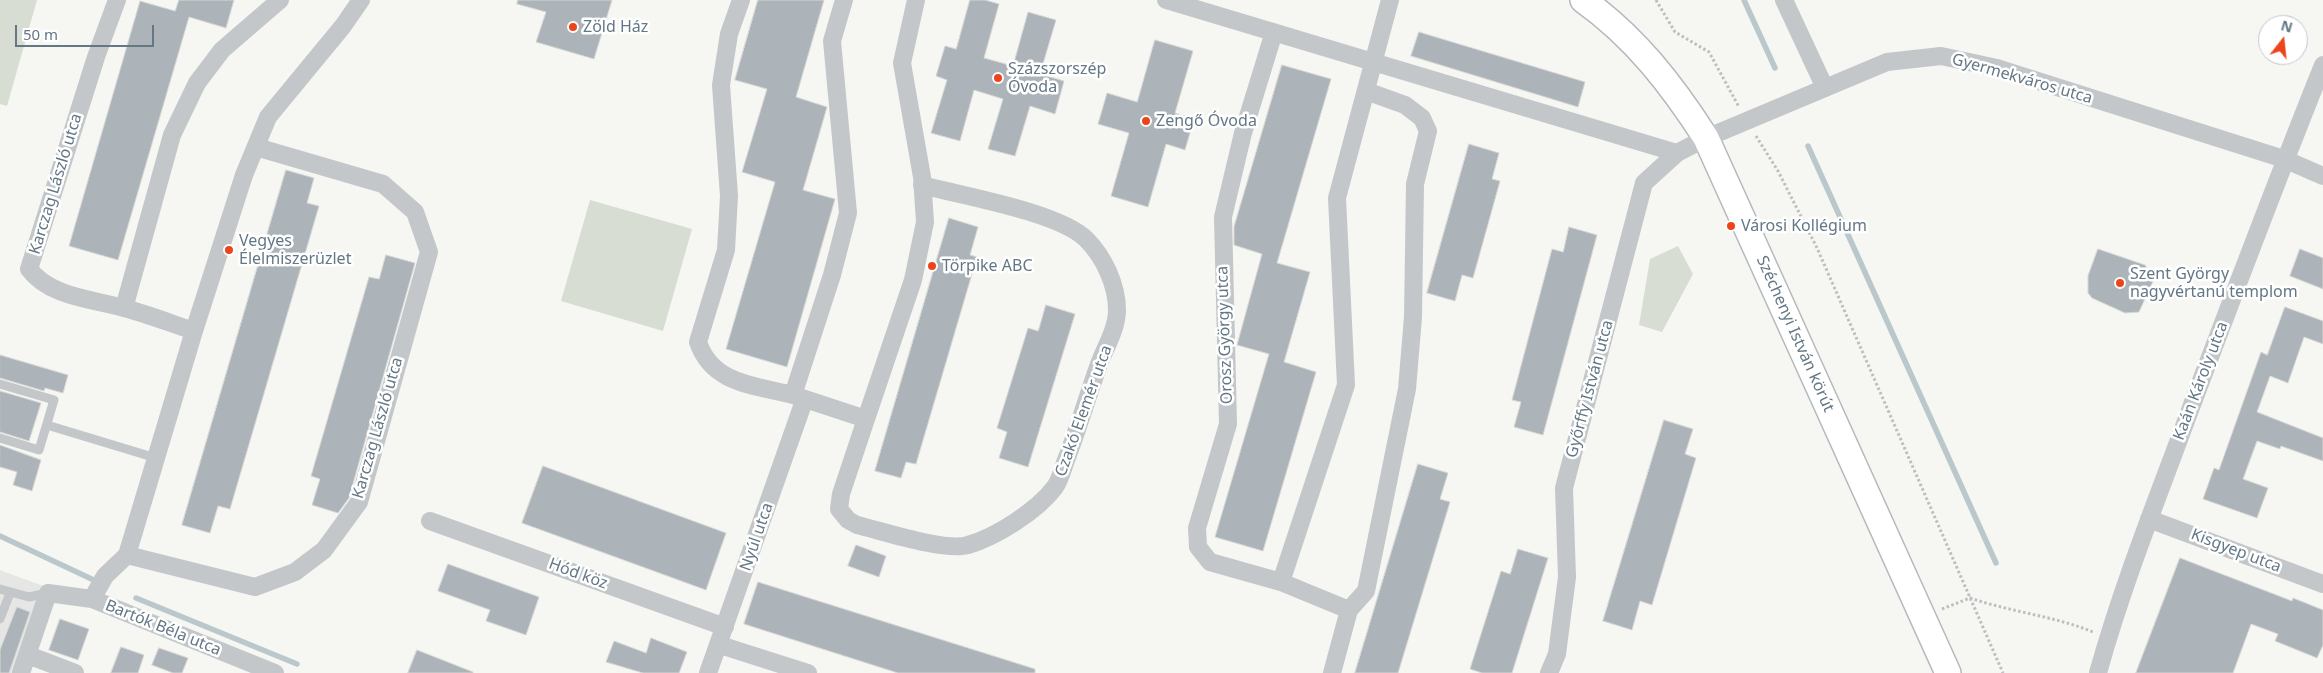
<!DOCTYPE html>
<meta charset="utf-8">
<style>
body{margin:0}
#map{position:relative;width:2323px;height:673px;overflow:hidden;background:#f6f6f2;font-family:"Noto Sans",sans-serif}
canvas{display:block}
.north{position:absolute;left:2258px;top:15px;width:50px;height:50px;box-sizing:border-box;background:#fff;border:1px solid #c1c9ce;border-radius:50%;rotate:16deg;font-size:14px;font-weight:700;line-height:20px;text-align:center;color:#637785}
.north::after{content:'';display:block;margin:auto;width:18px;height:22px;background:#ed451b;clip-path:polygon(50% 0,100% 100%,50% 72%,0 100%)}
.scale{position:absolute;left:15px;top:25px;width:139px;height:22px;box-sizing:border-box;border:2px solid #637785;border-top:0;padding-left:6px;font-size:15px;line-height:18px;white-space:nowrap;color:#637785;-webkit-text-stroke:4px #fff;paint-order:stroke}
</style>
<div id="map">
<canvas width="2323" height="673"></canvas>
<div class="north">N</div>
<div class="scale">50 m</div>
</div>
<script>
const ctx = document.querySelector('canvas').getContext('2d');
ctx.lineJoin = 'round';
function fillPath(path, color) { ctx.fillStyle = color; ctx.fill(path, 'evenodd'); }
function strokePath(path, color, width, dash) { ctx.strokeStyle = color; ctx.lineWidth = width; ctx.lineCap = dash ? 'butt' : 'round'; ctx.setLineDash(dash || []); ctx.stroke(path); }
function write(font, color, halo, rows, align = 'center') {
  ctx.font = font + ' "Noto Sans",sans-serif'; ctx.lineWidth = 5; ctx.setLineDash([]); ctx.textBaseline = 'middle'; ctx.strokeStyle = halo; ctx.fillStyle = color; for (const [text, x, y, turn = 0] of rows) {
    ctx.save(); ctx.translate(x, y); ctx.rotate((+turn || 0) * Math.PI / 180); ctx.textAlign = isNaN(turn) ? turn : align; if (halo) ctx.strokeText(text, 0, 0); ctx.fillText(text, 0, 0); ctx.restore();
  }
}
fillPath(new Path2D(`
 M0,570L46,587L14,673H0Z`), '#e6e7e5');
fillPath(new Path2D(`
 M0,0H37L7,106L0,104Z
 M590,200L692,229L663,331L561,301Z
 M1678,246L1693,274L1662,332L1639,325L1650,259Z`), '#d7ddd3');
strokePath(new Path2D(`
 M1744,0L1775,68
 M1808,146L1996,563
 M0,536L98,582
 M136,598L297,664`), '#bac8cc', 5.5);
const building = new Path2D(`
 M179,0H234L226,28L189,17L118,260L69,246L140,1L175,11Z
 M518,0H612L594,59L536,42L546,12L517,4Z
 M758,0H824L796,97L827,107L803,190L835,199L787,367L726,349L775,182L742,172L767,89L735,80Z
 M970,0H985L999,4L984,58L1013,66L1028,12L1056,20L1040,74L1064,81L1055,114L1030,106L1015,156L988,149L1003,99L974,90L960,141L931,133L947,80L936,76L945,46L956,49Z
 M1419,32L1585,82L1578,107L1411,56Z
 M1155,40L1193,51L1175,113L1194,119L1185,150L1166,144L1148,207L1111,196L1129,133L1098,124L1107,93L1137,102Z
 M1282,65L1331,79L1277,263L1310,272L1284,362L1316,372L1263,551L1215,537L1269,354L1237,345L1262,254L1234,245V227Z
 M1469,144L1499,153L1492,179L1500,181L1473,278L1462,275L1455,301L1427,293Z
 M286,170L314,178L307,203L319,206L230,509L218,506L210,533L182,525Z
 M949,218L978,227L970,255L977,257L916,464L906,462L901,478L875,471Z
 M1569,227L1597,235L1543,435L1514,427L1521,402L1512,400L1552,249L1563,252Z
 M2098,249L2145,265L2154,279L2139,312L2125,313L2092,298L2088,293V276Z
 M2300,249L2323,258V289L2290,276Z
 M386,255L415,263L349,498L338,513L312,505L320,479L311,476L369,277L379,279Z
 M1046,305L1075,314L1028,467L999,458L1007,432L997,428L1028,328L1038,331Z
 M2285,307L2323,321V344L2304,337L2288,383L2270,376L2257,412L2323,438V461L2281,446L2280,449L2257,441L2243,479L2268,488L2257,518L2203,499L2214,468L2219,470L2261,352L2267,355Z
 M0,355L68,375L63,393L45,388L44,391L0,378Z
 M0,391L41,403L29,441L0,432Z
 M1664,420L1693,429L1685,454L1696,458L1652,605L1640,601L1632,630L1603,621Z
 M0,445L41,460L32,491L13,485L17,472L0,467Z
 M1418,464L1448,473L1440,499L1450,502L1398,673H1355Z
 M543,466L726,533L706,590L522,523Z
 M856,545L886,556L879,577L848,566Z
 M1518,549L1548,558L1512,673H1482L1470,669L1501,571L1510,574Z
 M2180,558L2292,601L2293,598L2323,610V645L2317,658L2275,641L2278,634L2251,624L2233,673H2136Z
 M448,564L539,597L526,635L486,621L490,610L438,591Z
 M758,582L1035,669V673H898L744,624Z
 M17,607L30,612L9,673H0V650Z
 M60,619L89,629L78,660L49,650Z
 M651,638L687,652L679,673H643L606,662L614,641L646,653Z
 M121,647L144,655L138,673H111Z
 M159,648L188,658L182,673H173L152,665Z
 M417,650L473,672V673H408Z`);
fillPath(building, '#acb4b9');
strokePath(building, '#d7d7d5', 1);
const secondary = new Path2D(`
 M1583,0C1635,37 1672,85 1706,138L1948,673`);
strokePath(secondary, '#b3b9bd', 28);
strokePath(new Path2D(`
 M1656,0L1675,32L1709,52L1739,107
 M1756,136L1778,171L1817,248L2003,673
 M1942,609L1970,598C2011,612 2054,616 2093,632`), '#bcbfc1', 3, [2.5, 2.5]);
strokePath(new Path2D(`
 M0,384L54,400L39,450L0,438
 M47,425L156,458
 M0,589L29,597L48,593
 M0,619L10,593`), '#c3c7ca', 9);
strokePath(new Path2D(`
 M741,0L729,34L721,85L729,196L726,250L698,342C712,384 754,385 793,395
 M844,0L832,41L848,213L832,275L793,395L866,419L913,280L925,222L922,177L902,63L916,0
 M1166,0L1677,153
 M1784,0L1825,88
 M1274,32L1243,133L1223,217L1228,424L1197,528L1198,547L1210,562L1281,582
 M124,308L172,135L197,83L222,50L280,0
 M194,331L244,175L268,117L343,26L361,0
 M866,419L841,494L839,509L848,520L857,525C882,531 946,552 968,545C996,537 1037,511 1055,487C1060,480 1063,468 1066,460C1078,429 1087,398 1098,367C1104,349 1117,330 1117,310C1117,285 1104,257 1086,239C1058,212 963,196 922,185
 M2149,519L2323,584
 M430,521L725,627
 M127,555L255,587L295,572L324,550L359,502L429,252L415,212L383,184L256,147
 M92,599L105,576L127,555L194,331C170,323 147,314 124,308C92,299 50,297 29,269L96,57L117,0
 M1349,610L1281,582L1346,385L1337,198L1390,0
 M720,645L808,673
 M28,655L75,673
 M21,673L48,593L92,599L275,673
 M708,673L804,401
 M1332,673L1349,610L1366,591L1407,389L1413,317L1415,184L1428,131L1422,118L1405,105L1366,91
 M1549,673L1557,654L1567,577L1564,488L1644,183L1677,153L1706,138L1887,62L1941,56L1997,68L2284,159L2323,176
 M2098,673C2123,583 2158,497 2190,410C2234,294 2277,179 2323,65`), '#c3c7ca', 18);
strokePath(secondary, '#fff', 25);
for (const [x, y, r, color] of [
 [573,27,5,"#ed451b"],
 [998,78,5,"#ed451b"],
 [1146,121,5,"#ed451b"],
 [1731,226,5,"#ed451b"],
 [229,250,5,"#ed451b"],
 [932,266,5,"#ed451b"],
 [2120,283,5,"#ed451b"]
]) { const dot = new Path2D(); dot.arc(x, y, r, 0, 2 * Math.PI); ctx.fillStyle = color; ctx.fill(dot); strokePath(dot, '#fff', 2); }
write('16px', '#637785', '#fff', [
 ["Zöld Ház",583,27],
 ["Százszorszép",1008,69],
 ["Óvoda",1008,87],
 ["Zengő Óvoda",1156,121],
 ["Városi Kollégium",1741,226],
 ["Vegyes",239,241],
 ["Élelmiszerüzlet",239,259],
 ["Törpike ABC",942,266],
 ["Szent György",2130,274],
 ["nagyvértanú templom",2130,292]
], 'left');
write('16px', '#637785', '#fff', [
 ["Gyermekváros utca",2022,79,16],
 ["Karczag László utca",56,184,-73],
 ["Széchenyi István körút",1795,334,66],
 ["Orosz György utca",1225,335,-92],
 ["Kaán Károly utca",2201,381,-69],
 ["Győrffy István utca",1590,389,-75],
 ["Czakó Elemér utca",1084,411,-70],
 ["Karczag László utca",378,428,-74],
 ["Nyúl utca",757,537,-71],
 ["Kisgyep utca",2236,551,21],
 ["Hód köz",578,574,20],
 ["Bartók Béla utca",163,628,22]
]);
</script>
